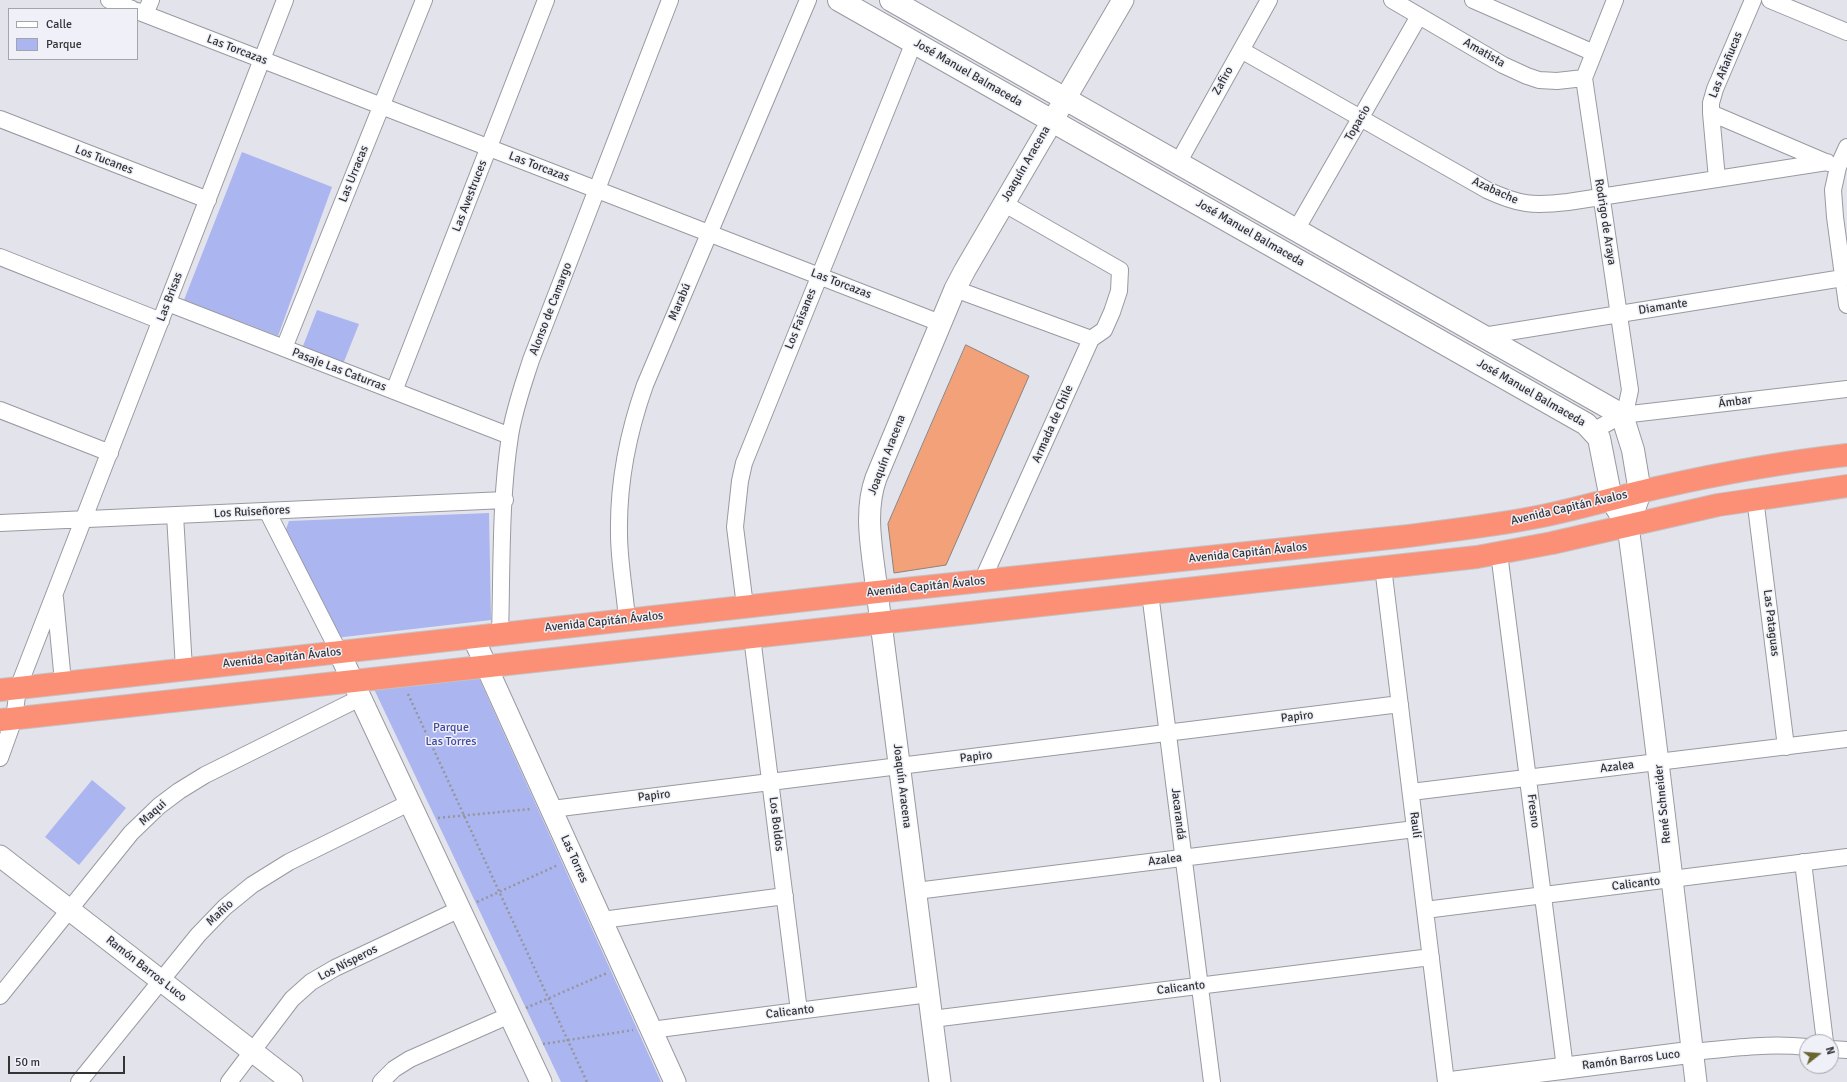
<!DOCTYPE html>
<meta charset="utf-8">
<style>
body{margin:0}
#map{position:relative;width:1847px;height:1082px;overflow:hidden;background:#e2e3eb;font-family:Signika,sans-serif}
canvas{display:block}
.legend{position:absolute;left:8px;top:8px;width:130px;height:52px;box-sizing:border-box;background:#eff0f8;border:1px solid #a4a5aa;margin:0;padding:5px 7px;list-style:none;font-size:12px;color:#333436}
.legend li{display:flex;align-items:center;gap:8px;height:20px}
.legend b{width:20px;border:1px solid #a4a5aa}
.north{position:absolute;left:1799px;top:1034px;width:40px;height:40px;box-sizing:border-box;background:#eff0f8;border:1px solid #a4a5aa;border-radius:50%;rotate:73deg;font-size:11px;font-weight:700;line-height:16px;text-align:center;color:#333436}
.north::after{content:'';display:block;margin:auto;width:14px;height:18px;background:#6b6532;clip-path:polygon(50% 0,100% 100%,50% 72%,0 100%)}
.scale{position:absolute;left:8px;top:1056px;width:117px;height:18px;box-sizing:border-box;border:2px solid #333436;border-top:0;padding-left:5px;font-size:12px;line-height:14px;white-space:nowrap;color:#333436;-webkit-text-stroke:3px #eff0f8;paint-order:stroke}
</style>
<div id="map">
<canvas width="1847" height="1082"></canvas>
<ul class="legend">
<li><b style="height:5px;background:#fff"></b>Calle</li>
<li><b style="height:11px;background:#abb5f0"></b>Parque</li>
</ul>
<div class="north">N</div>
<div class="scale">50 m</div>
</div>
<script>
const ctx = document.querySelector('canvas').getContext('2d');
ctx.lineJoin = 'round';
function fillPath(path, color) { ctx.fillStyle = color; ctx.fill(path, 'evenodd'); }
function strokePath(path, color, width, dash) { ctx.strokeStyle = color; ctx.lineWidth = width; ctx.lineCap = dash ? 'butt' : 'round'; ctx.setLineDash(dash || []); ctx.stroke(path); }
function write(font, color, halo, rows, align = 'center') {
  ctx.font = font + ' Signika,sans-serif'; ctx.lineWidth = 3; ctx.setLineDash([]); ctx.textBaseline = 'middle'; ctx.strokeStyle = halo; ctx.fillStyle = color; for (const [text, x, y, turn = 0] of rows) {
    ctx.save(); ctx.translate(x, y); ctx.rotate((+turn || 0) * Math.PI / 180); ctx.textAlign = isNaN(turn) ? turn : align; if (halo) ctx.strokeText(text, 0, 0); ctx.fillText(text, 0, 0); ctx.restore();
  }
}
fillPath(new Path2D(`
 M242,152L332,187L278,336L184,300Z
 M317,310L359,324L343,364L303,346Z
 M489,513L491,620L335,638L285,532L289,521Z
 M477,674L661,1082H561L373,687Z
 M92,780L126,808L79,865L45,837Z`), '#abb5f0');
const building = new Path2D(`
 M966,345L1029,376L946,565L894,573L888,524Z`);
fillPath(building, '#f2a178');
strokePath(building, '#8a827f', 1);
const minor = new Path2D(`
 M109,0L132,9
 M1392,0L1503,65L1527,76L1539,80L1557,81L1584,78
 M1473,0L1594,53
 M1770,0L1847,32
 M137,11L940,323
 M145,14L151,0
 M1241,50L1487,190C1519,205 1533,206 1568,202L1827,162
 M1711,113L1828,163
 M0,119L208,200
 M1847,147L1838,167L1833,190L1835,217L1847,305
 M1178,163L1269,0
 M1717,179L1711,113V103L1715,89L1753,0
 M1296,230L1419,16
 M0,257L161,321
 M955,289L1091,339
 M168,303L510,436
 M1483,336L1843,278
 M284,348L424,0
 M394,391L546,0
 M0,410L110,453
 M1622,415L1847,389
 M1593,431L1622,415L1627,404L1630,390L1584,78L1615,0
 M1755,498L1786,747
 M267,511L339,652
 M175,515L184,669
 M0,523L505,500
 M1499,553L1565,1068
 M1383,567L1446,1082
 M982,581L1091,339L1104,330L1112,312L1119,291L1120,270L1003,203
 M1150,593L1212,1082
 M55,598L63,682
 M745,606L735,527L740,481L744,463L914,42
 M627,620C625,592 619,562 619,534C618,483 628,433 645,385L808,0
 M500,634C502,570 500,500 510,436C514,410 523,385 531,360L670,0
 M752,637L799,1011
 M0,758L14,719L18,688L285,0
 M1411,792L1847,739
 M552,809L1400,704
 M1803,862L1825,1042
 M916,891L1415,829
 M1425,910L1847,857
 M602,920L785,896
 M0,996L131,833L159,806L179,791L205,775L360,698
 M932,1019L1431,957
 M651,1030L929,994
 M1831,1049L1847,1050
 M1693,1052C1731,1048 1769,1043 1807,1047
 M79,1082L198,935L225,907L252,885L289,862L409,803
 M229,1082L292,999L311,982L335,968L460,909
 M381,1082L394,1069L410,1059L510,1015`);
const tertiary = new Path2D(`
 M1628,526C1653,711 1674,897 1696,1082
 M473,637L675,1082
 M339,652L541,1082
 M0,856L292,1082
 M940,1082L877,592C873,554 863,514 876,478L955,289L965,270L1123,0
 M1455,1082L1693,1052`);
const secondary = new Path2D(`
 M839,0L1586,424L1599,438L1611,499L1628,526
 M891,0L1622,415L1633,450L1640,492L1628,526`);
const trunk = new Path2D(`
 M0,690L877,592L1399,537C1445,531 1492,526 1537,517C1579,509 1620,496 1661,487C1723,473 1785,462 1847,455
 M0,720L1477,557L1552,543L1718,505L1847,486`);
strokePath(minor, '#999aa1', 18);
strokePath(tertiary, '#999aa1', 23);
strokePath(secondary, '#999aa1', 24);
strokePath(trunk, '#c2c2c3', 24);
strokePath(new Path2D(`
 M408,694L587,1082
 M438,818L531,809
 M477,902L558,865
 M526,1008L607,973
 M543,1044L633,1030`), '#95969b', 2.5, [2, 3]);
strokePath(minor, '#fff', 16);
strokePath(tertiary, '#fff', 21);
strokePath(secondary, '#fff', 22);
strokePath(trunk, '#fb9076', 22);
write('12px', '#333436', '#eff0f8', [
 ["Las Torcazas",237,50,21],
 ["Amatista",1484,53,30],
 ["Las Añañucas",1726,65,-68],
 ["José Manuel Balmaceda",968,73,30],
 ["Zafiro",1223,81,-61],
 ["Topacio",1358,123,-60],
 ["Los Tucanes",104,160,21],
 ["Joaquín Aracena",1026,164,-60],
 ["Las Torcazas",539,167,21],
 ["Las Urracas",354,174,-68],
 ["Azabache",1495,191,24],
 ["Las Avestruces",470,196,-69],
 ["Rodrigo de Araya",1605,222,81],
 ["José Manuel Balmaceda",1250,233,30],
 ["Las Torcazas",841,284,21],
 ["Las Brisas",170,297,-69],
 ["Marabú",680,302,-67],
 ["Diamante",1663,307,-9],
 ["Alonso de Camargo",551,309,-69],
 ["Los Faisanes",801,319,-68],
 ["Pasaje Las Caturras",339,370,21],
 ["José Manuel Balmaceda",1531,393,30],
 ["Ámbar",1735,402,-7],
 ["Armada de Chile",1053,424,-66],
 ["Joaquín Aracena",887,455,-69],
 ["Avenida Capitán Ávalos",1569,508,-13],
 ["Los Ruiseñores",252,512,-3],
 ["Avenida Capitán Ávalos",1248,553,-6],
 ["Avenida Capitán Ávalos",926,587,-6],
 ["Avenida Capitán Ávalos",604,622,-6],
 ["Las Pataguas",1771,623,83],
 ["Avenida Capitán Ávalos",282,658,-6],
 ["Papiro",1297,717,-7],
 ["Papiro",976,757,-7],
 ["Azalea",1617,767,-7],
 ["Joaquín Aracena",902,786,83],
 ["Papiro",654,796,-7],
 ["René Schneider",1663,804,-96],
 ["Fresno",1533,811,83],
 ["Maqui",153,813,-42],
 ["Jacarandá",1178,814,83],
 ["Los Boldos",776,824,83],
 ["Raulí",1415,825,83],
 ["Las Torres",574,859,66],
 ["Azalea",1165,860,-7],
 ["Calicanto",1636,884,-7],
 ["Mañío",220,913,-43],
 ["Los Nísperos",348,963,-27],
 ["Ramón Barros Luco",146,969,38],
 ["Calicanto",1181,988,-7],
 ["Calicanto",790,1012,-7],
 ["Ramón Barros Luco",1631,1060,-7]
]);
write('12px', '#4348a1', '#eff0f8', [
 ["Parque",451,728],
 ["Las Torres",451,742]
]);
</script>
